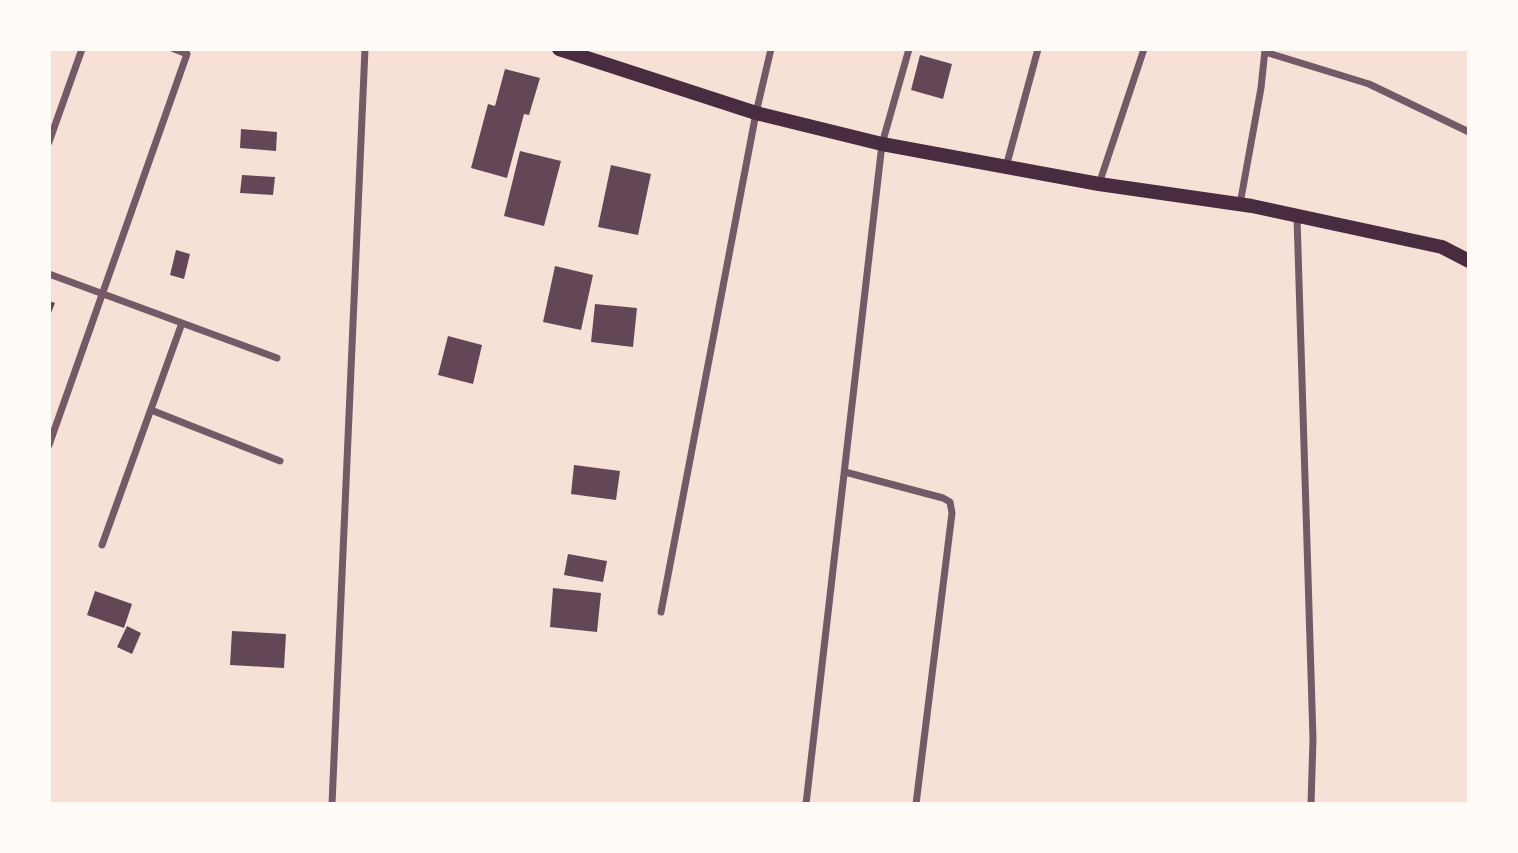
<!DOCTYPE html>
<style>
body{margin:0}
#map{position:relative;width:1518px;height:853px;overflow:hidden;background:#f7e1d7;font-family:Quicksand,sans-serif}
canvas{display:block}
.frame{position:absolute;inset:0;border:51px solid #fffaf5;pointer-events:none}
</style>
<div id="map">
<canvas width="1518" height="853"></canvas>
<div class="frame"></div>
</div>
<script>
const ctx = document.querySelector('canvas').getContext('2d');
ctx.lineJoin = 'round';
function fillPath(path, color) { ctx.fillStyle = color; ctx.fill(path, 'evenodd'); }
function strokePath(path, color, width, dash) { ctx.strokeStyle = color; ctx.lineWidth = width; ctx.lineCap = dash ? 'butt' : 'round'; ctx.setLineDash(dash || []); ctx.stroke(path); }
fillPath(new Path2D(`
 M920,55L952,64L943,99L911,90Z
 M505,69L540,78L529,115L524,114L507,178L471,168L488,104L495,106Z
 M241,129L277,132L276,151L240,148Z
 M520,151L561,161L544,226L504,216Z
 M611,165L651,174L638,235L598,227Z
 M242,175L275,177L273,195L240,193Z
 M176,250L190,254L184,279L170,275Z
 M555,266L593,275L581,330L543,322Z
 M49,301L55,303L49,318Z
 M595,304L637,308L633,347L591,342Z
 M448,336L482,345L473,384L438,375Z
 M574,465L620,471L616,500L571,494Z
 M568,554L607,561L603,582L564,575Z
 M553,588L601,593L597,632L550,627Z
 M95,591L132,604L124,628L87,615Z
 M127,626L141,633L132,654L117,647Z
 M232,631L286,634L284,668L230,665Z`), '#644757');
strokePath(new Path2D(`
 M1265,52L1369,84L1469,132
 M49,142L82,49
 M1006,167L1038,49
 M1099,184L1144,49
 M1240,204L1261,88L1265,50
 M1297,217L1313,739L1311,804
 M49,274L277,358
 M151,410L280,461
 M49,445L187,54L174,49
 M845,472L943,498L950,502L952,513L916,804
 M102,545L182,323
 M661,612L756,113L771,49
 M332,804L365,49
 M806,804L882,144L909,49`), '#755966', 7);
strokePath(new Path2D(`
 M559,49L756,113L882,144L1099,184L1252,206L1442,247L1469,261`), '#4a2c40', 14);
</script>
